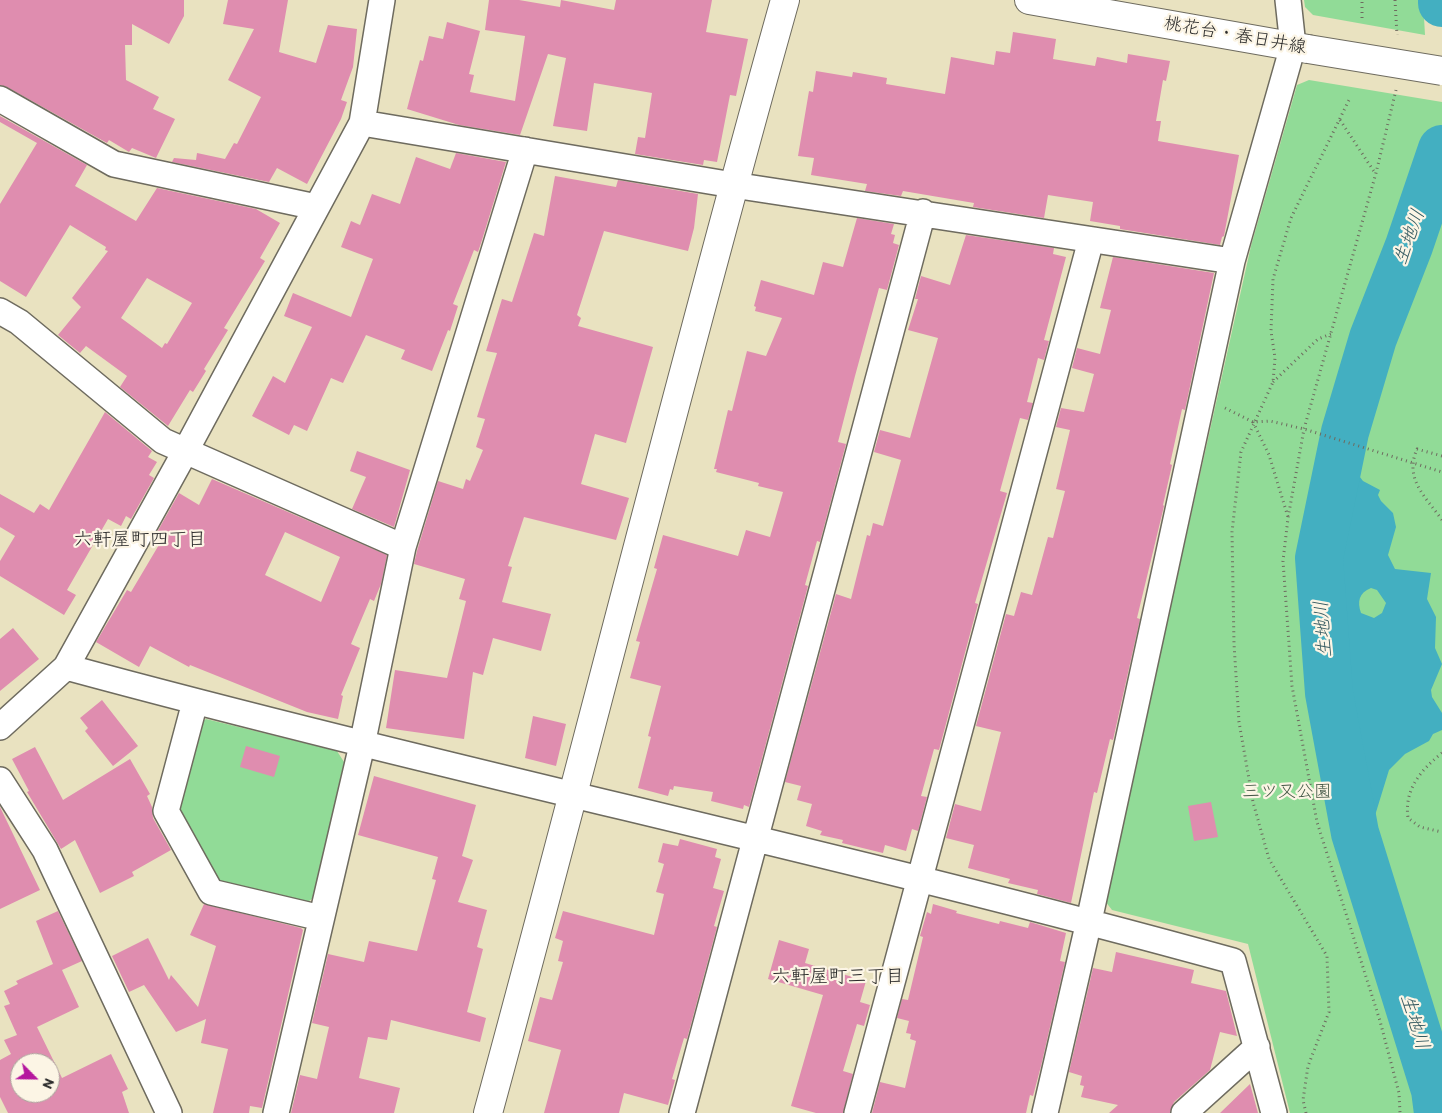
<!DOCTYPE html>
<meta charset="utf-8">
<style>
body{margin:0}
#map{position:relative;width:1442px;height:1113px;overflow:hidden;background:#e9e2c0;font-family:Itim,sans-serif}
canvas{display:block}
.north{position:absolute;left:10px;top:1053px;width:50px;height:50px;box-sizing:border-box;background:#fcf5e5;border:1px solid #a8a49b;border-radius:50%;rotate:113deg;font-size:14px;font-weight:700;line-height:20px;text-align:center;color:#2b2b2b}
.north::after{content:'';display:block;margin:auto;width:18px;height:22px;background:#b5179e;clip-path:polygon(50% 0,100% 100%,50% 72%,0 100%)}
</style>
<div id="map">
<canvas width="1442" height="1113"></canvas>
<div class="north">N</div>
</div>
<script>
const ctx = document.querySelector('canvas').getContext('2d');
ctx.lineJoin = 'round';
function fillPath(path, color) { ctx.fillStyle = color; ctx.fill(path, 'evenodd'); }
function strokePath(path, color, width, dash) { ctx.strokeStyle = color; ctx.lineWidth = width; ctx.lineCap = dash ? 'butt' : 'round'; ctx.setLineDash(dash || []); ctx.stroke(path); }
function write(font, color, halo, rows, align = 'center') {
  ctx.font = font + ' Itim,"Klee One",sans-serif'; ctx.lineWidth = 4.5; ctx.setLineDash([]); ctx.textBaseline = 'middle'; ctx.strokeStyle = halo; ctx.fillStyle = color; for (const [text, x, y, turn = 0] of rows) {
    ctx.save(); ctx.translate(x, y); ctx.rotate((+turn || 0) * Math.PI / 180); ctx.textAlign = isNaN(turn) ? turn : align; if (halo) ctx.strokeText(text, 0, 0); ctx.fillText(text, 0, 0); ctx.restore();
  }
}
fillPath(new Path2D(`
 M1304,0H1423L1425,35L1313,15L1305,7Z
 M1309,80L1442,102V1113H1290L1248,944L1112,910L1105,901L1251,246L1297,85Z
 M206,719L337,751L344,762L313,898L304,905L215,885L175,811L197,725Z`), '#91db97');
fillPath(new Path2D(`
 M1353,468L1363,481L1380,490L1378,495L1381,501L1393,513L1396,527L1388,555L1395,569L1431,573L1427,599L1436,617L1435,648L1442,664L1431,690L1432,697L1442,713V730L1433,734L1429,741L1405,754L1389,770L1373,822L1369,816C1352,733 1332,647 1337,561C1338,530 1346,498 1353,468ZM1371,588L1377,590L1386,603L1382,613L1374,618L1361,613C1357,601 1359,593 1371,588Z`), '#43afc1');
strokePath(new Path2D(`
 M1442,0V3
 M1438,1113L1435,1090L1355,833L1329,693L1319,558L1345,432L1373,338L1409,246L1442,149`), '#43afc1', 48);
fillPath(new Path2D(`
 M0,0H184V16L169,44L132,24V45H125L126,80L159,97L153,109L175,119L156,158L132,148L129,152L109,140L107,143L7,87L0,85Z
 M228,0H288L279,52L316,63L328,25L357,29L353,67L341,100L347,102L341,119L307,184L277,168L269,182L172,162L174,158L196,160L197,153L225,159L234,143L237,144L261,97L228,80L254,29L223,24Z
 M489,0H519L560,7L561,0L614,10L616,0H712L706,32L748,39L736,96L730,95L717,162L704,160L703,165L635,154L638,137L645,138L652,93L594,83L587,131L553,126L566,58L548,54L520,135L459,125L407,109L420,60L423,61L429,36L443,39L447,22L480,31L469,74L474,75L470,92L515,101L525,36L485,30Z
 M1013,32L1056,39L1053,59L1095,66L1097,57L1127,63L1128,54L1170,61L1166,81L1163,80L1156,121H1161L1158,141L1239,155L1224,236L1222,237L1220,245L1120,229V226L1090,221L1093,202L1048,195L1044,218L973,207L974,203L903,191L901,196L865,191L867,184L811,175L814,158L798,156L809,91L813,92L816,71L852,77L853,72L887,78L886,84L945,94L951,57L994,65L996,51L1010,53Z
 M0,116L87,165L75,186L136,221L157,188L256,209L280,223L260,258L265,261L224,328L228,330L204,369L206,371L193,392L190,390L168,426L120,387L127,376L86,346L80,353L58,335L81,307L72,298L108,251L105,250L106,247L70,225L26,297L0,281V204L37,143L0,122ZM147,278L192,303L167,344L165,343L162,348L121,318Z
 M456,153L506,162L482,240L478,252L474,250L453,304L458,306L450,331L448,330L432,371L401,359L405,350L366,335L343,383L331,378L307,431L294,425L289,435L252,416L273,376L285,383L312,327L284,316L293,293L351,317L373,259L341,247L351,221L360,225L372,194L400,204L416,157L450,169Z
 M555,176L616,187L618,180L698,194L694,228L688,251L604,231L577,315L581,318L578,326L653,347L626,443L595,434L581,484L629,498L616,540L524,517L508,566L512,567L502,602L551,614L541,651L493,638L483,675L473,672L464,739L386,728L395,670L447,678L466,601L459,599L465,579L414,564L417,551L438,481L463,489L466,479L470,481L483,450L476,447L485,419L477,417L497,353L486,351L502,299L512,302L534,233L544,236Z
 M857,218L894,224L891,234L895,235L893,243L899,245L887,290L879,288L855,376L838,442L846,444L820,542L817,541L805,585L808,586L749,807L744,805L743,809L711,801L713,792L674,786L673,790L670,789L668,796L638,788L651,737L648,736L661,686L630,678L640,642L636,641L657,569L654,568L663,535L738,556L746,530L770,537L783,492L758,486L759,483L716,472L717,469H714L728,410L732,411L747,351L766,356L782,318L755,311L756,307L754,306L761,280L814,295L823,262L843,267Z
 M966,235L1054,248L1053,254L1066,257L1044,340L1049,341L1044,360L1038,358L1027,402L1033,403L1028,420L1020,418L1000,491L1007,493L975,603L978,604L939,750L934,749L921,796L927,797L918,831L912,829L906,851L885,845L883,853L842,843L843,840L820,835L822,831L806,826L812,804L797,800L801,786L785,782L836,594L851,599L867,535L870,536L873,523L883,526L901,460L874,452L880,430L910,438L938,338L908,330L918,299H915L921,276L950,285Z
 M1113,257L1214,273L1185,410L1182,409L1170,464L1172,465L1163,505L1164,506L1137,618L1140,619L1113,740L1110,739L1097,793L1094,792L1071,903L1037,894L1038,890L1008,883L1010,879L968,868L974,845L946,838L955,804L981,811L1001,732L976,726L1006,614L1014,616L1021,592L1032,595L1048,537L1053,538L1065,491L1056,489L1070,430L1056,427L1061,408L1084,412L1094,374L1072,368L1077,348L1100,354L1111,310L1100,308Z
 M105,412L152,451L148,457L157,462L149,475L154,478L131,519L126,516L121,526L108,519L67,590L76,595L64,615L0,576V561L15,536L0,527V494L34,513L40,504L49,510Z
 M357,451L410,470L394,527L352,509L366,477L350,471Z
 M212,479L387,555L381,584L374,601L370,599L351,644L360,648L341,695L343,696L338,719L307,712L190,665L189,667L150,646L139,667L96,642L127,590L131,592L163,538L156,534L179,493L199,505ZM285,532L340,557L321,602L265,575Z
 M13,628L39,659L0,691V639Z
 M102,700L138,746L113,766L85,731L88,728L80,718Z
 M533,716L566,724L556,766L525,758Z
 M246,746L280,756L274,777L240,767Z
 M35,747L63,800L130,759L150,794L147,796L152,807L153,818L171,850L132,872L134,876L100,893L75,840L61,849L27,792L29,791L12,759Z
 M374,776L476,805L462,856L473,860L458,902L487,910L477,947L483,949L467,1012L486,1018L480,1042L391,1020L387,1040L368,1037L359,1078L400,1088L394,1113H291L300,1075L317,1079L329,1027L312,1023L328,954L364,962L369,941L417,951L436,880L432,879L438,857L358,835Z
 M1211,802L1218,837L1194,841L1188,806Z
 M0,807L40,890L0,909Z
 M680,839L717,849L715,857L721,859L713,888L724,891L714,926L717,927L687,1039L684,1038L672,1079L675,1080L668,1105L624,1093L619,1113H544L561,1050L528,1041L540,997L552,1000L563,962L558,961L563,941L555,938L563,911L654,935L664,894L656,892L664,864L658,862L663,843L678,846Z
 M204,904L301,928L303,930L262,1108L250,1106L249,1113H213L228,1049L201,1043L206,1019L176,1032L144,985L129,992L112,956L148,938L169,980L171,975L198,1007L216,946L190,935Z
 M933,904L957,911L956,913L999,924L1000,921L1028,928L1030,922L1066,933L1060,961L1065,962L1041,1066L1033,1096L1030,1095L1026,1113H872L880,1082L905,1088L916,1041L910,1039L911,1034L906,1033L909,1021L897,1018L902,999L908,1000L923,937L920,936L927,912L931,914Z
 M58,911L82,961L62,970L79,1007L37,1027L62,1078L111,1054L128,1089L122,1092L129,1113H8L0,1097V1060L11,1054L4,1040L17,1035L4,1006L10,1004L4,991L18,984L16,981L53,964L36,921ZM20,1063H50V1093H20Z
 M779,940L809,949L805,963L866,981L860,1002L870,1005L864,1026L857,1024L843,1071L853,1074L843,1113H816L791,1106L823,995L768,979Z
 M1116,952L1194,970L1191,983L1226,991L1237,1036L1220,1032L1210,1070L1174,1102L1170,1113H1109L1118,1105L1081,1097L1084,1086L1080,1085L1082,1076L1069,1072L1093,968L1112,972Z
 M1250,1084L1258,1113H1220Z`), '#df8daf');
const minor = new Path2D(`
 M0,99L114,164L316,207
 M362,123L733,185L1232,261
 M0,311L19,322L163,441L403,547
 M66,667C453,772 846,854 1233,961L1274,1113
 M195,702L166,811L211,892L321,918
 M0,727L66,667L185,452L362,123L382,0
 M0,780L45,850L169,1113
 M276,1113L362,745L403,547L525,150
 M682,1113L923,212
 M857,1113L1091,240
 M1045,1113L1089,921L1232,261L1293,46L1288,0
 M1184,1113L1257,1047`);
const tertiary = new Path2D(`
 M1029,0L1308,49
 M488,1113C589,742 681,370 785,0`);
strokePath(minor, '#6e6b5f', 28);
strokePath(tertiary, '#6e6b5f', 30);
strokePath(new Path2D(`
 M1395,0L1397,35
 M1362,18V0
 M1396,90L1376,173L1304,429L1288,518L1283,561L1292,686L1317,822L1380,1021L1399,1093L1400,1113
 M1340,120L1375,173
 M1273,382L1318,339L1331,334
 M1225,408L1253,422L1270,421L1304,429L1442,472
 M1253,422L1269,455L1288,517
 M1442,456L1417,449C1404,479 1425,496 1442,520
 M1442,753C1421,770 1404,789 1408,818L1420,827L1442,832
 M1306,1113L1303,1100L1308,1066L1329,1012L1327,956L1269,859L1253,802L1239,722L1234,644L1232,532L1241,452L1273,382L1275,358L1271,331L1273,279L1291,218L1350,98`), '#6e6b5f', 3, [1, 4]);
strokePath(minor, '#fff', 25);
strokePath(tertiary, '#fff', 28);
const tertiaryBridge = new Path2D(`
 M1308,49L1442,71`);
strokePath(tertiaryBridge, '#6e6b5f', 30, []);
strokePath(tertiaryBridge, '#fff', 28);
write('18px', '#2b2b2b', '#fcf5e5', [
 ["桃花台・春日井線",1235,36,10]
]);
write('18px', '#445746', '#fcf5e5', [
 ["三ツ又公園",1287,792]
]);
write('italic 19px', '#335960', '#fcf5e5', [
 ["生地川",1410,237,-70],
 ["生地川",1324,629,-94],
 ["生地川",1414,1022,73]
]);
write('19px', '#2b2b2b', '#fcf5e5', [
 ["六軒屋町四丁目",140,540],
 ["六軒屋町三丁目",838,977]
]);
</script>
